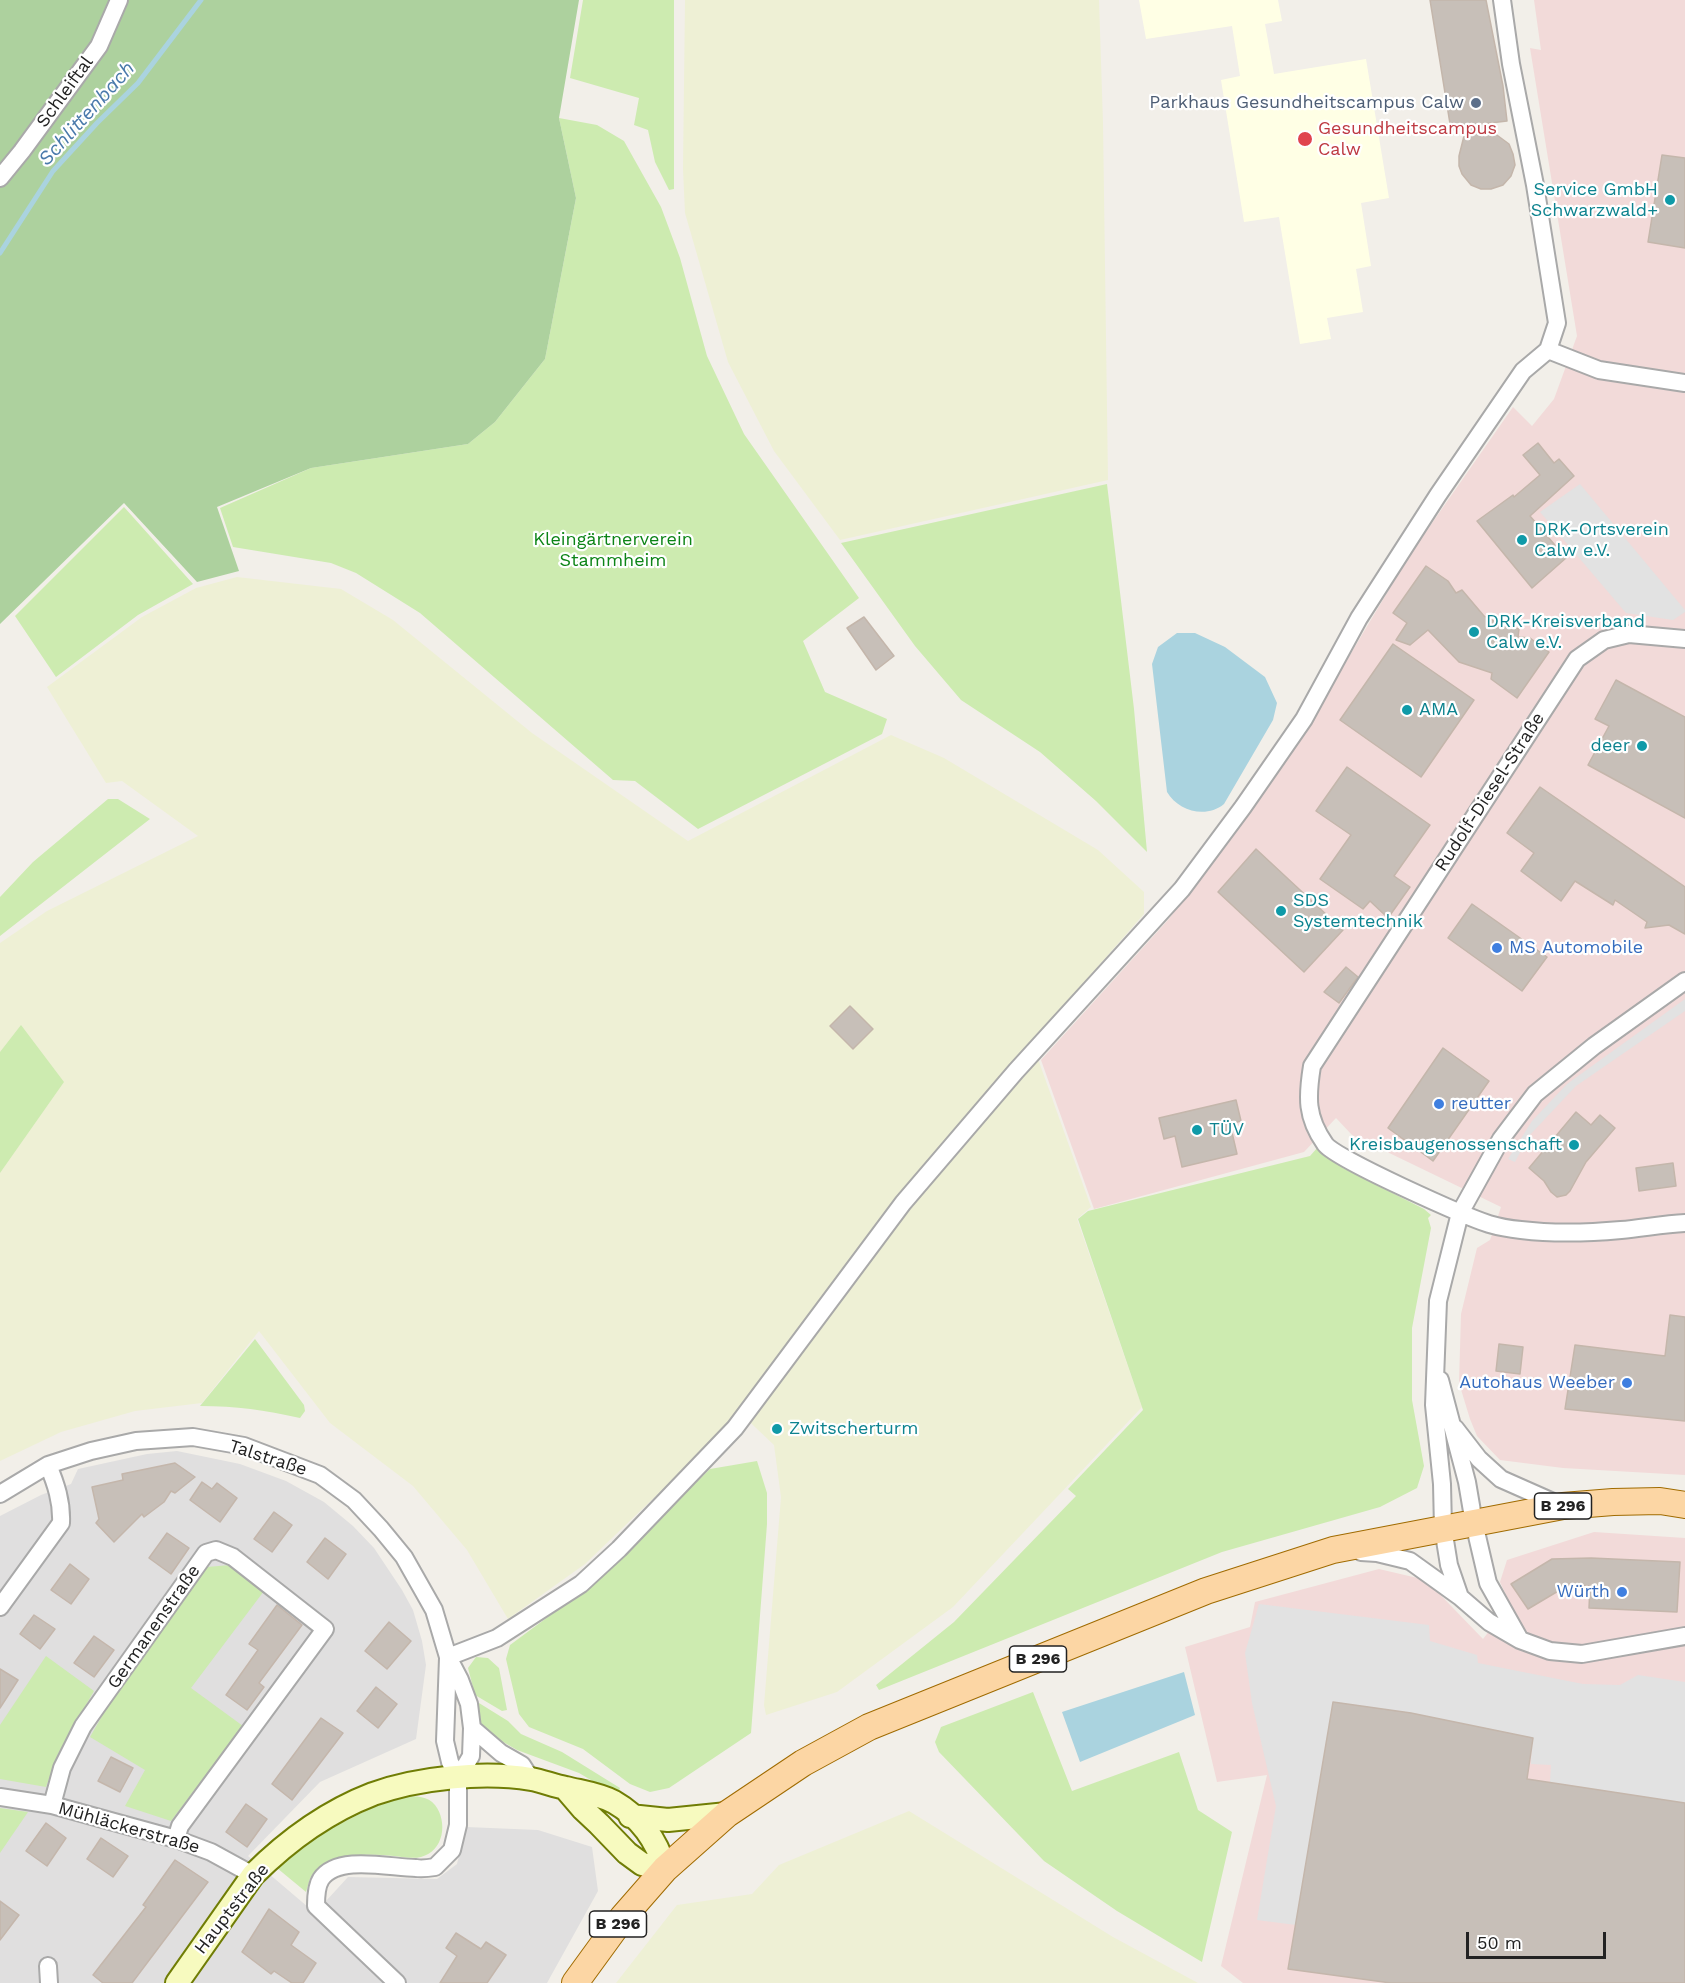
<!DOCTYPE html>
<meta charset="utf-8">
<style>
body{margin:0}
#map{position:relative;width:1685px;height:1983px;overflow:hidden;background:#f2efe9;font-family:"Work Sans",sans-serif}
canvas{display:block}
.scale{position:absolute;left:1466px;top:1932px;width:140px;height:27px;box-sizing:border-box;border:3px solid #222;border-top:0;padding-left:8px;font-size:18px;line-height:21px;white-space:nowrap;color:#222;-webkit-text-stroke:4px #fff;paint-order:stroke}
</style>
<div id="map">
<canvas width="1685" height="1983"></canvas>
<div class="scale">50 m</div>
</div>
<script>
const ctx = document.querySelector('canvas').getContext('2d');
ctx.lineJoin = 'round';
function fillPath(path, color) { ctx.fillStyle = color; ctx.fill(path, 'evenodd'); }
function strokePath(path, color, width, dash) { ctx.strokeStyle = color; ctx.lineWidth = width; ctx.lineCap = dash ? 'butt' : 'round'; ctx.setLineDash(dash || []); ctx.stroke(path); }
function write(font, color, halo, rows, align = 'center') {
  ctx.font = font + ' "Work Sans",sans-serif'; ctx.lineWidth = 4.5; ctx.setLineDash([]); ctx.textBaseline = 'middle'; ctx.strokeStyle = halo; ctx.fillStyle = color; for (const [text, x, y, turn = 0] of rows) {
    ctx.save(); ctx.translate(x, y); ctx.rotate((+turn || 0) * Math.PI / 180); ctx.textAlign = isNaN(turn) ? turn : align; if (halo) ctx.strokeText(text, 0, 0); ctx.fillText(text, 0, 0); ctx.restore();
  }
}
fillPath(new Path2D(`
 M177,1451L240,1464L286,1481L324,1502L353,1526L374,1548L402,1590L413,1610L422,1641L426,1665L416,1739L320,1782L248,1856L315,1913L348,1877L437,1879L457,1864L466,1827L538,1830L592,1847L598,1891L547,1983H0V1516L41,1495L71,1484L78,1469L147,1454Z`), '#e0dfdf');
fillPath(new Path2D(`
 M1534,0H1685V1475L1563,1468L1500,1460L1477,1436L1470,1419L1459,1383L1461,1314L1477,1248L1490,1240L1501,1207L1352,1135L1336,1118L1304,1152L1094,1209L1041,1060L1168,920L1194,886L1313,717L1409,556L1513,407L1532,426L1554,399L1577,336L1530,48L1541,50Z
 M1594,1532L1685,1538V1983H1243L1221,1966L1267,1775L1217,1782L1185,1647L1250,1627L1255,1602L1379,1569L1426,1580L1483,1639L1510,1604L1500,1582L1507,1560Z`), '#f2dad9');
fillPath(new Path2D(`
 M1139,0H1278L1282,21L1265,24L1274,74L1366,59L1389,198L1361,203L1371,266L1356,269L1363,312L1327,318L1331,339L1300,344L1279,217L1244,222L1221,80L1240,76L1232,26L1146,39Z`), '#ffffe5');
fillPath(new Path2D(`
 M685,0H1099L1103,123L1108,480L840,540L774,451L728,362L685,213L683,169Z
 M237,577L341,589L393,620L532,733L688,841L891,735L944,758L1098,850L1144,892V914L1028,1046L1038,1059L1091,1207L1077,1219L1142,1407L953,1607L837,1692L766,1715L764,1705L781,1497L774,1445L737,1410L713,1441L585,1564L508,1619L467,1550L413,1486L330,1423L259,1331L202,1403L135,1411L61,1432L0,1461V943L47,911L198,836L122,781L106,783L47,687L142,617L196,588Z
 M909,1811L1113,1937L1198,1983H616L677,1905L752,1894L779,1865Z`), '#eef0d5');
fillPath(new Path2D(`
 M583,0H674V189L669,190L655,162L648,130L634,125L639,98L570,78Z
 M559,118L597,125L624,141L661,207L680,258L707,356L744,434L859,598L803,641L825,692L887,719L882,734L698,829L635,781L613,780L420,613L356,573L331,563L233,547L220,508L311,468L468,444L495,422L545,359L576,198Z
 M1107,484L1134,709L1147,852L1096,801L1040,752L961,700L915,646L841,543Z
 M124,507L193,584L138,615L56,677L15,616Z
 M108,799H118L150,819L0,936V897L33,862Z
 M21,1025L64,1082L0,1173V1052Z
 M1318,1147L1343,1168L1424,1209L1431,1215L1428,1218L1431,1228L1412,1328V1400L1424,1466L1417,1488L1380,1507L1222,1552L879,1690L876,1685L954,1622L1076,1496L1068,1489L1143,1410L1078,1219L1088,1211L1310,1156Z
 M255,1339L304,1405L305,1411L300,1418C264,1410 237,1406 200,1406Z
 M757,1461L767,1493V1524L751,1733L669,1788L650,1792L630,1784L583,1749L529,1727L519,1714L506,1659L510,1645L587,1588L710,1469Z
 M230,1565L264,1591L191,1688L243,1726L171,1821L125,1806L145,1770L90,1737L114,1695L207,1567Z
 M46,1656L94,1691L58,1754L46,1787L0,1779V1725Z
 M476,1657L488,1658L499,1668L507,1710L502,1711L475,1695L468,1668Z
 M1033,1692L1072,1791L1179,1752L1198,1810L1232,1832L1202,1962L1117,1911L1044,1861L939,1752L935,1742L941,1727Z
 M479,1703L508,1721L521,1734L562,1752L620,1788L619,1791L613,1793L579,1773L517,1750L491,1735L481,1723L475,1705Z
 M405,1796C416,1796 428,1796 435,1805C448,1822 444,1851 421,1857C413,1859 402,1857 394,1856C367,1854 331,1852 312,1875C309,1879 308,1887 306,1892L277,1868L326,1831L369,1809Z
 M0,1808L28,1812L0,1853Z`), '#cdebb0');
fillPath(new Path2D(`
 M0,0H579L559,118L576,198L545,359L495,422L468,444L311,468L217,507L239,571L197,582L124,503L0,624Z`), '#add19e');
fillPath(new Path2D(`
 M1580,484L1685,610V612L1673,620L1626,613L1540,512Z
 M1685,999V1011L1576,1086L1528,1137L1515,1162L1508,1159L1532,1121L1567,1084Z
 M1259,1604L1429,1625L1430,1641L1477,1655L1478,1663L1583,1684L1620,1685L1638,1675L1685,1682V1803L1550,1782L1551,1765L1531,1764L1532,1738L1411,1713L1334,1702L1296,1925L1257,1920L1276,1806L1252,1703L1245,1653Z`), '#e2e2e2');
fillPath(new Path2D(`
 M1177,633H1195L1225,647L1265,677L1277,703L1273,720L1224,804C1206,819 1178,811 1167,792L1152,664L1158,647Z
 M1184,1672L1195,1715L1080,1762L1062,1712Z`), '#aad3df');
strokePath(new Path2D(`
 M0,253L53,171L97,123L138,83L201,0`), '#aad3df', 5);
const building = new Path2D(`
 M1430,0H1486L1503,86L1507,121L1482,124L1509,144L1513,154L1515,165L1511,176L1503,185L1491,189H1481L1471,185L1462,174L1459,166V156L1466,128L1451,130Z
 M1662,155L1685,158V248L1648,242Z
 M1538,443L1554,463L1559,459L1574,476L1530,516L1566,558L1532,588L1477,521L1513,495L1514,497L1540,475L1523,455Z
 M1426,566L1448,581L1456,593L1462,590L1484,616L1500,624L1519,629L1518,637L1530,638L1549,652L1517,698L1491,679L1492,673L1459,662L1428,630L1410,645L1396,640L1407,623L1393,613Z
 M864,617L894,656L876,670L847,628Z
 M1393,644L1474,700L1421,777L1340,720Z
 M1616,680L1685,717V818L1588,765L1609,726L1595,719Z
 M1347,767L1430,825L1394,876L1410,887L1388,918L1370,901L1363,909L1320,879L1351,835L1316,811Z
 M1540,787L1685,887V934L1669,925L1645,928L1647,922L1615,900L1613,905L1575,881L1561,901L1521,871L1534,853L1507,833Z
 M1256,849L1343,930L1304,972L1218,892Z
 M1472,904L1547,957L1522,991L1448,938Z
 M1346,967L1358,977L1339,1003L1324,992Z
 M850,1006L873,1029L853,1049L830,1026Z
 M1443,1048L1489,1081L1433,1161L1388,1128Z
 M1236,1100L1241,1121L1230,1124L1237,1154L1182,1167L1175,1136L1164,1139L1159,1118Z
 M1576,1112L1591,1125L1600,1115L1615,1128L1586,1162L1570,1191L1566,1195L1557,1197L1551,1192L1544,1181L1529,1168Z
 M1673,1163L1676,1186L1639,1191L1636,1168Z
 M1670,1315L1685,1317V1421L1565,1409L1575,1345L1665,1356Z
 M1499,1344L1523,1347L1520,1374L1496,1371Z
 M175,1463L195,1477L175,1493L171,1491L164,1502L144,1517L142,1514L114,1542L96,1523L99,1519L92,1487L123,1480L122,1474Z
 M202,1482L212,1489L217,1483L237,1498L220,1522L190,1500Z
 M274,1512L292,1525L272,1552L254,1539Z
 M167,1533L189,1548L171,1574L149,1558Z
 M325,1538L346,1554L328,1579L307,1562Z
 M1591,1558L1680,1562L1677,1612L1589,1608L1590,1586L1570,1584L1528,1609L1511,1584L1552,1559Z
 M70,1564L89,1579L71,1604L51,1590Z
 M277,1605L302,1625L259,1683L264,1687L247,1710L226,1695L258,1650L249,1644Z
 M34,1615L55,1629L40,1649L20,1634Z
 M389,1622L411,1641L387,1669L365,1651Z
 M94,1636L114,1650L94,1677L74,1663Z
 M0,1669L18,1680L0,1708Z
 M376,1687L397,1704L378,1728L357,1711Z
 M1333,1702L1411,1713L1533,1738L1527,1779L1685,1803V1983H1391L1288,1969Z
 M321,1718L343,1733L292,1800L272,1784Z
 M111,1757L133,1768L120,1792L98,1781Z
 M246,1804L267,1819L247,1847L226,1832Z
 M46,1823L66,1838L47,1866L26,1851Z
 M101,1838L128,1856L113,1877L87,1859Z
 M175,1860L208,1882L132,1983H103L93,1975L146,1907L143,1905Z
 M0,1901L19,1915L0,1940Z
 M269,1909L299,1932L291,1945L316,1963L303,1983H292L274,1971L271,1974L242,1952Z
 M456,1933L481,1949L486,1942L506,1955L487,1983H440L457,1956L446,1948Z`);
fillPath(building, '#c7bfb8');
strokePath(building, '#c4b6ab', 1.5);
const street = new Path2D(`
 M0,178L22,151L99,46L119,0
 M1548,350L1599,370L1685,383
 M1685,639L1629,634L1604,640L1577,659L1312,1066C1307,1097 1306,1117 1325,1144C1335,1159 1467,1217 1489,1224C1499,1227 1511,1229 1521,1230C1554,1234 1588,1233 1621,1230C1643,1228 1664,1224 1685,1223
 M1685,981L1594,1046L1535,1094L1501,1139L1460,1213L1438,1301L1434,1405L1442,1484L1443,1528L1449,1565L1460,1597L1489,1622L1520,1640L1550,1651L1582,1654L1685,1636
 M1440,1380L1467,1482L1474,1523L1488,1583L1519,1638
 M1455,1428L1479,1459L1501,1479L1562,1506
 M0,1494L48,1465L91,1451L136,1441L193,1437L244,1446L320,1475L354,1500L381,1529L404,1557L434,1610L448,1657L460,1680L469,1704L472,1728L471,1756L458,1778
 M1361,1552L1377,1553L1410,1561L1460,1597
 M0,1607L61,1523C62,1502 56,1484 48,1465
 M448,1657L497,1638L581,1584L619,1549L735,1428L903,1203L1016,1071L1182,889L1243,807L1304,719L1359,618L1438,495L1523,371L1548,350L1557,323L1535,185L1511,64L1502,0
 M472,1728L501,1753L522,1765L531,1779
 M0,1797L52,1805L176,1839L211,1852L253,1875
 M52,1805L62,1768L83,1726L206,1553L216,1550L233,1557L325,1629L180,1826L176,1839
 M48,1966L49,1983
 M397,1983L316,1906C316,1898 317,1885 321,1879C338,1854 391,1868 416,1868C422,1869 429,1868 435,1867L452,1850L458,1825V1778L450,1762L445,1741L448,1658`);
const secondary = new Path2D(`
 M630,1816L668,1820L727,1814
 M177,1983L253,1875C287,1841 329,1811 373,1794C418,1778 483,1771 531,1779C543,1781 554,1786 566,1788C582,1792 599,1794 614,1802C640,1817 657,1841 665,1869L642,1864L627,1853L599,1824L583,1809L565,1788`);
const primary = new Path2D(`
 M575,1983L623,1917L665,1869L727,1814L803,1763L869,1727L1206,1591L1333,1550L1563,1506L1613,1502L1660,1501L1685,1505`);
strokePath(street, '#a9a9a9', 20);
strokePath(secondary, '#707d05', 26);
strokePath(primary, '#a06b00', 28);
strokePath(street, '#fff', 16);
strokePath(secondary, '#f7fabf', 22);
strokePath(primary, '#fcd6a4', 26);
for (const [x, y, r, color] of [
 [1476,103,6,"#5c6f8a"],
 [1305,139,8,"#e0444e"],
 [1670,200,6,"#0f9aa8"],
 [1522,540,6,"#0f9aa8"],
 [1474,632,6,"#0f9aa8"],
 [1407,710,6,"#0f9aa8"],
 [1642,746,6,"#0f9aa8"],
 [1281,911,6,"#0f9aa8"],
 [1497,948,6,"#3f7fe0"],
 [1439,1104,6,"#3f7fe0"],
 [1197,1130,6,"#0f9aa8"],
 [1574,1145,6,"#0f9aa8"],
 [1627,1383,6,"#3f7fe0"],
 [777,1429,6,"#0f9aa8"],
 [1622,1592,6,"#3f7fe0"]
]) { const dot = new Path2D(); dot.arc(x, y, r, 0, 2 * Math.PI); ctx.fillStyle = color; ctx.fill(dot); strokePath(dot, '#fff', 2); }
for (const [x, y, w] of [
 [1563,1506,57],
 [1038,1659,57],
 [618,1924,57]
]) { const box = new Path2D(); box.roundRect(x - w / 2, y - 13, w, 26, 4.5); ctx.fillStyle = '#fff'; ctx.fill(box); strokePath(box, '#222', 1.5); }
write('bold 16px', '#222', null, [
 ["B 296",1563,1506],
 ["B 296",1038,1659],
 ["B 296",618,1924]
]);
write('18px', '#222', '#fff', [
 ["Schleiftal",65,92,-54],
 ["Rudolf-Diesel-Straße",1490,792,-57],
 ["Talstraße",268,1458,18],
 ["Germanenstraße",154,1627,-55],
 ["Mühläckerstraße",129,1828,16],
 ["Hauptstraße",232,1909,-52]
]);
write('18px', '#4e5e75', '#fff', [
 ["Parkhaus Gesundheitscampus Calw",1464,103]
], 'right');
write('18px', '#be3a42', '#fff', [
 ["Gesundheitscampus",1318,129],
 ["Calw",1318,150]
], 'left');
write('18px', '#0d838f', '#fff', [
 ["Service GmbH",1658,190,"right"],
 ["Schwarzwald+",1658,211,"right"],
 ["DRK-Ortsverein",1534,530],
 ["Calw e.V.",1534,551],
 ["DRK-Kreisverband",1486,622],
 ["Calw e.V.",1486,643],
 ["AMA",1419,710],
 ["deer",1630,746,"right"],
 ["SDS",1293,901],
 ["Systemtechnik",1293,922],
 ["TÜV",1209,1130],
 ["Kreisbaugenossenschaft",1562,1145,"right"],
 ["Zwitscherturm",789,1429]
], 'left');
write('18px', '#0c8416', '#fff', [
 ["Kleingärtnerverein",613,540],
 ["Stammheim",613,561]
]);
write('18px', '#366cbe', '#fff', [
 ["MS Automobile",1509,948],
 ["reutter",1451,1104],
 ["Autohaus Weeber",1615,1383,"right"],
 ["Würth",1610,1592,"right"]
], 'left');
write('italic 20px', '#4a7aab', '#fff', [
 ["Schlittenbach",87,114,-48]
]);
</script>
